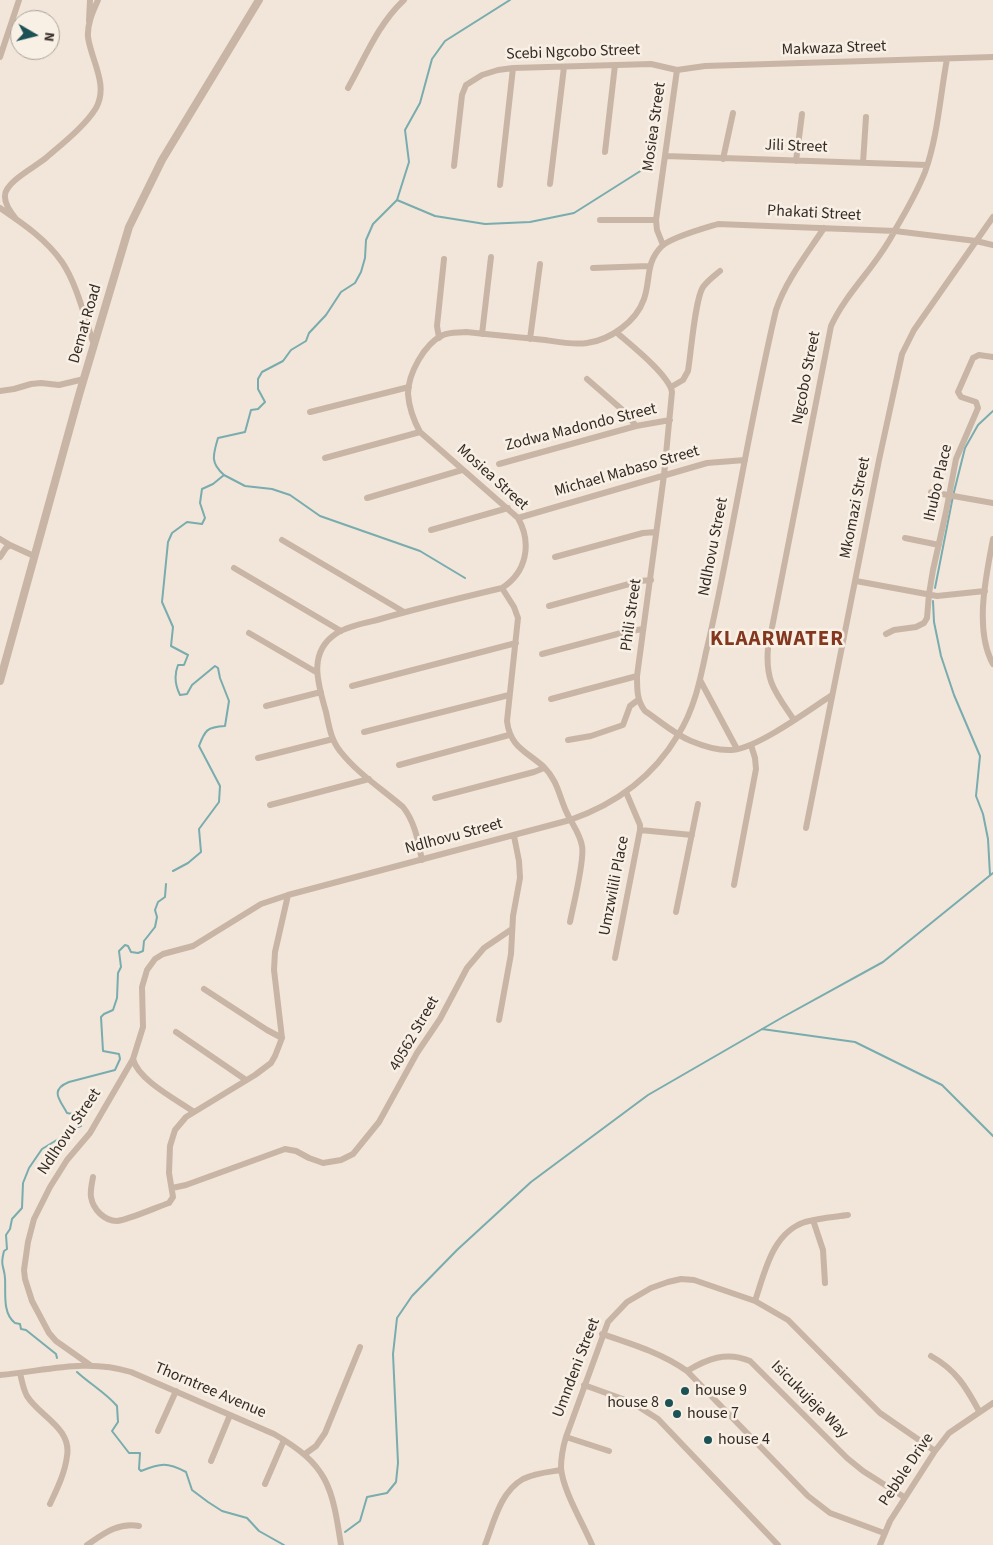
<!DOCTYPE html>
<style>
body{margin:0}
#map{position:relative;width:993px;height:1545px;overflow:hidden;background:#f1e6d9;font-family:"Source Sans 3",sans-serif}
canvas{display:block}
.north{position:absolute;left:10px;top:10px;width:50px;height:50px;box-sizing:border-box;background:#f9f0e5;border:1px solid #aba199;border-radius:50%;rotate:98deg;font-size:14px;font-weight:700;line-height:20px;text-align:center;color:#352b26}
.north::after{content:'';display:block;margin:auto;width:18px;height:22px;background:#1c5256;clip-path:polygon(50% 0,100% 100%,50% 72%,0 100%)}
</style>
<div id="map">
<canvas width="993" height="1545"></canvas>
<div class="north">N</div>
</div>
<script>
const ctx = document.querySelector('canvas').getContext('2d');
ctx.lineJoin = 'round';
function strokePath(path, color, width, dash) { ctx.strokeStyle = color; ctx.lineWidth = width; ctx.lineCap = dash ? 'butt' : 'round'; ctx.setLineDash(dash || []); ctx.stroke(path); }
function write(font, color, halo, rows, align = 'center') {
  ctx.font = font + ' "Source Sans 3",sans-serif'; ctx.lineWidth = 5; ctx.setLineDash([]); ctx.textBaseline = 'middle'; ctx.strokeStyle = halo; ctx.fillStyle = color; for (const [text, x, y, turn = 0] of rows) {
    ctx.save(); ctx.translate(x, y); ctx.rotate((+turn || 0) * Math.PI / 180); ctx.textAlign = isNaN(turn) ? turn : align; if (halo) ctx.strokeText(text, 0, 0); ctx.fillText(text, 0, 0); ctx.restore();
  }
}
strokePath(new Path2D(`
 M397,200L435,216L485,224L530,222L574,213L642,170
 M224,475L245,486L272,489L290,495L320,516L420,551L465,578
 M935,588L953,496L965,448L978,425L993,411
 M933,601L934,622L941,656L954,695L980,756L976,796L983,814L988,839L990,875
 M173,871L188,863L201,852L199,829L219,802L220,786L199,746C205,730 207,727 225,726L229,701L220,678L218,668L215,666L192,685L187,694L180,695C175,685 174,675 178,665H184L188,655L171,646L173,627L162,602L168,542L172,533L187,522L202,524L205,518L200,503L202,489L213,484L224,475C210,463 213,455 218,438L245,432L251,410L258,409L265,402L258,389V379L262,372L283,361L291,350L306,341L309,333L326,315L341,292L355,283L361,272L365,258L366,240L373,224L397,200L409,162L405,130L420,103L432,59L445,41L510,0
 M762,1029L855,1042L942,1085L993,1136
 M57,1358L56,1354L26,1330L21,1329L20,1324L15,1323C2,1313 6,1292 5,1278C4,1265 0,1267 4,1251L7,1249L6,1235L10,1229L12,1219L22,1208L23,1183L29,1168L42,1149L60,1138L64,1132L81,1126V1119L78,1115L67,1113C60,1100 49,1090 69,1082L115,1070L120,1059L119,1054L103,1051L101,1017L104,1014L113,1010L117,998L118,973L121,967L119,951L125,945L128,946L131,952L138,953L143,951L144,941L155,927L157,917L155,910L158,902L165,897L166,884
 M77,1372C90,1384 106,1393 117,1406L118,1422L112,1431L129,1453H140L139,1469L141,1471C161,1463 167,1462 186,1472L192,1490L208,1502L222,1511L247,1518L259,1531L284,1545
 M345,1532L360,1521L367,1497L387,1493L396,1482L398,1463L393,1354L397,1318L412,1296L457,1250L531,1182L648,1095L783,1017L883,962L993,873`), '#78acae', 2);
strokePath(new Path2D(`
 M89,21L90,0
 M0,57L19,0
 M348,88C365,58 378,24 404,0
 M605,152L615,65
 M665,156L927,165
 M723,159L733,113
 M796,161L802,114
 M863,163L866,117
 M454,166L462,95L466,85L482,75L498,70L513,68L651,64L677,70L705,66L993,57
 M550,184L564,67
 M500,185L513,68
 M0,208C22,223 46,239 62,262C77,284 85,319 94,345
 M16,219C11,213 4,204 5,195C6,181 37,166 47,157C62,144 86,125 96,108C109,85 91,60 88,37C87,24 93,11 98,0
 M600,220H656
 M663,245L657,230L656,220L677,70
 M593,268L649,266
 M616,332C631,345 669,375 672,392L664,475L637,676C637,690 637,701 645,711C660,721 674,734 691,741C703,746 718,751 732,750C756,749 811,709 832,695
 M482,334L491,257
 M439,338L437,326L444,259
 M530,339L540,264
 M587,379L626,413L636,426
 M671,387L683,380L688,371C691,353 695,299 703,287C708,280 714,276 720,271
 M0,391L14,389L31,384L41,383L59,385L84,379
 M310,412L409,387
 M325,458L420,432
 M499,464L636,426L670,420
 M931,492L993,503
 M367,498L462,470
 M518,518L707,463L745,460
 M431,530L508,508
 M905,538L939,545
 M0,539L10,545
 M993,539C986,576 974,630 993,664
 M282,540L404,612
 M0,557L6,548L10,545L34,556
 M555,557L643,533L656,532
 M234,568L341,631
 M856,581L937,596L985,591
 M502,588L514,607L518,618L507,721C510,747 526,751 544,767C557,780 559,795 566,811C571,823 580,833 582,846C585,860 573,906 570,922
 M549,606L640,581L651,580
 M249,633L316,672
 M886,634L894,630L916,627L924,623L927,618L929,594L933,570L946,512L956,459L978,408L976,402L961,397L958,392L973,358L979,355L993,357
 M542,654L625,632L643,629
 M700,680L737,749
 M352,686L516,643
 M551,699L637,676
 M266,706L321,692
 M794,720C776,693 765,682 768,648L831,326C847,291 878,265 895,230C905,213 918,190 925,172C938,136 940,96 947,59
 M364,732L509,695
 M568,740L591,736L623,725L630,706L638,700
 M258,758L333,739
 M399,765L509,735
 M435,798L534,772L544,768
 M270,805L369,779
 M806,828L879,460L902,354L914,330L993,217
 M640,830L692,835
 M422,860C418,841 415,822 403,807C382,789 357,773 340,751C331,740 329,726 326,712C318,684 307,652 337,633C348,626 364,623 377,620C418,608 460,598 502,588C527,572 532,543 518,518L420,432C414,421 409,407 408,394C408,374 424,344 443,335C450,332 458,333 466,332C492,335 519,337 545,340C558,342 574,345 587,343C610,340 636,322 644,299C651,279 645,263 662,246C672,237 705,228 718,224L895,231L976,241L993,245
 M734,885L756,769L755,758L751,745
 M676,912L698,804
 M615,958L640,830V825L626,792
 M204,989L267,1030L282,1038
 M499,1020L511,954L513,916L520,878L519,861L514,836
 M176,1032L246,1080
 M133,1059C138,1080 177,1100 194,1112
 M93,1177C92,1183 90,1191 91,1197C93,1209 104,1221 117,1221C128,1220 157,1207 169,1203L173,1197L169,1173L170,1146L175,1130L186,1117L255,1075L271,1063L275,1056L282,1038L274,970L275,952L288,895
 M172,1188L186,1185L285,1149L296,1151L309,1158L323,1163L341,1160L353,1154L379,1122L417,1053L440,1019L467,968L484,948L512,929
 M813,1220L823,1250L825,1283
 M755,1301C765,1272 772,1233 805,1222C819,1218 834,1217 848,1215
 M602,1334C632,1344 661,1353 687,1371L808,1496L830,1513L884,1533
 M931,1356C956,1370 966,1387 979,1411
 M90,1365L56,1341L49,1333L32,1301L25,1279L24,1270L28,1242L34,1219L50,1187L67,1160L90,1133L133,1059L143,1027L142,987L147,970L155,959L163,954L193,946L261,904L288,895L570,820C616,804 653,777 678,735C694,710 700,681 706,652C712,628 717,603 722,578C740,489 755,399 776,310C786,280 807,254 824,228
 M687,1371C707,1359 726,1351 750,1361L847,1458L863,1471L904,1497
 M20,1373C22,1381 23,1389 27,1396C39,1416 72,1428 67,1456C65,1473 57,1489 50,1504
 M0,1375C46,1371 85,1358 131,1372L274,1434C328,1465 332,1486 341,1545
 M584,1385L631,1402L658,1419L778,1545
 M158,1431L176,1391
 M566,1437L609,1451
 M305,1454L316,1446L325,1433L360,1347
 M211,1461L230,1415
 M265,1484L284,1440
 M87,1545C103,1534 118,1522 139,1526
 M485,1545C494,1522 500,1492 523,1479C535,1473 549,1472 561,1470
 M592,1545C583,1523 563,1491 561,1468C561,1458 563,1447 566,1437L608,1322L627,1302L651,1288L668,1282L681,1279L694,1280L755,1301L788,1320L880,1413L935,1451
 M880,1545L890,1521L935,1451L949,1433L993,1403`), '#c9b5a5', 6);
strokePath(new Path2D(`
 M0,681L79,395L129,227L162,160L259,0`), '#c9b5a5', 8);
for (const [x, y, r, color] of [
 [685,1391,5,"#1c5256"],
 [669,1403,5,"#1c5256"],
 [677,1414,5,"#1c5256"],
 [708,1440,5,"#1c5256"]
]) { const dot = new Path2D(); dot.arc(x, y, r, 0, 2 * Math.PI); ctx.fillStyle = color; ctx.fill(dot); strokePath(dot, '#f9f0e5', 2); }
write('16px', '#352b26', '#f9f0e5', [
 ["Makwaza Street",834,49,-2],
 ["Scebi Ngcobo Street",573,53,-2],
 ["Mosiea Street",655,127,-82],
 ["Jili Street",796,147,2],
 ["Phakati Street",814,214,3],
 ["Demat Road",86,324,-74],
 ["Ngcobo Street",807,378,-79],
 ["Zodwa Madondo Street",581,428,-14],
 ["Michael Mabaso Street",627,472,-16],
 ["Mosiea Street",492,478,42],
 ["Ihubo Place",939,483,-77],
 ["Mkomazi Street",856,508,-79],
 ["Ndlhovu Street",714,547,-79],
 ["Phili Street",632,615,-82],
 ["Ndlhovu Street",454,837,-15],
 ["Umzwilili Place",615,886,-79],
 ["40562 Street",415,1034,-60],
 ["Ndlhovu Street",70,1132,-56],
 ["Umndeni Street",577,1368,-69],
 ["Thorntree Avenue",210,1391,23],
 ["Isicukujeje Way",809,1400,45],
 ["Pebble Drive",907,1470,-56]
]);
write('16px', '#352b26', '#f9f0e5', [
 ["house 9",695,1391],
 ["house 8",659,1403,"right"],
 ["house 7",687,1414],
 ["house 4",718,1440]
], 'left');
ctx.letterSpacing = '1px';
write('bold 21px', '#84371f', '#f9f0e5', [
 ["KLAARWATER",777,640]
]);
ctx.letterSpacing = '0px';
</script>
